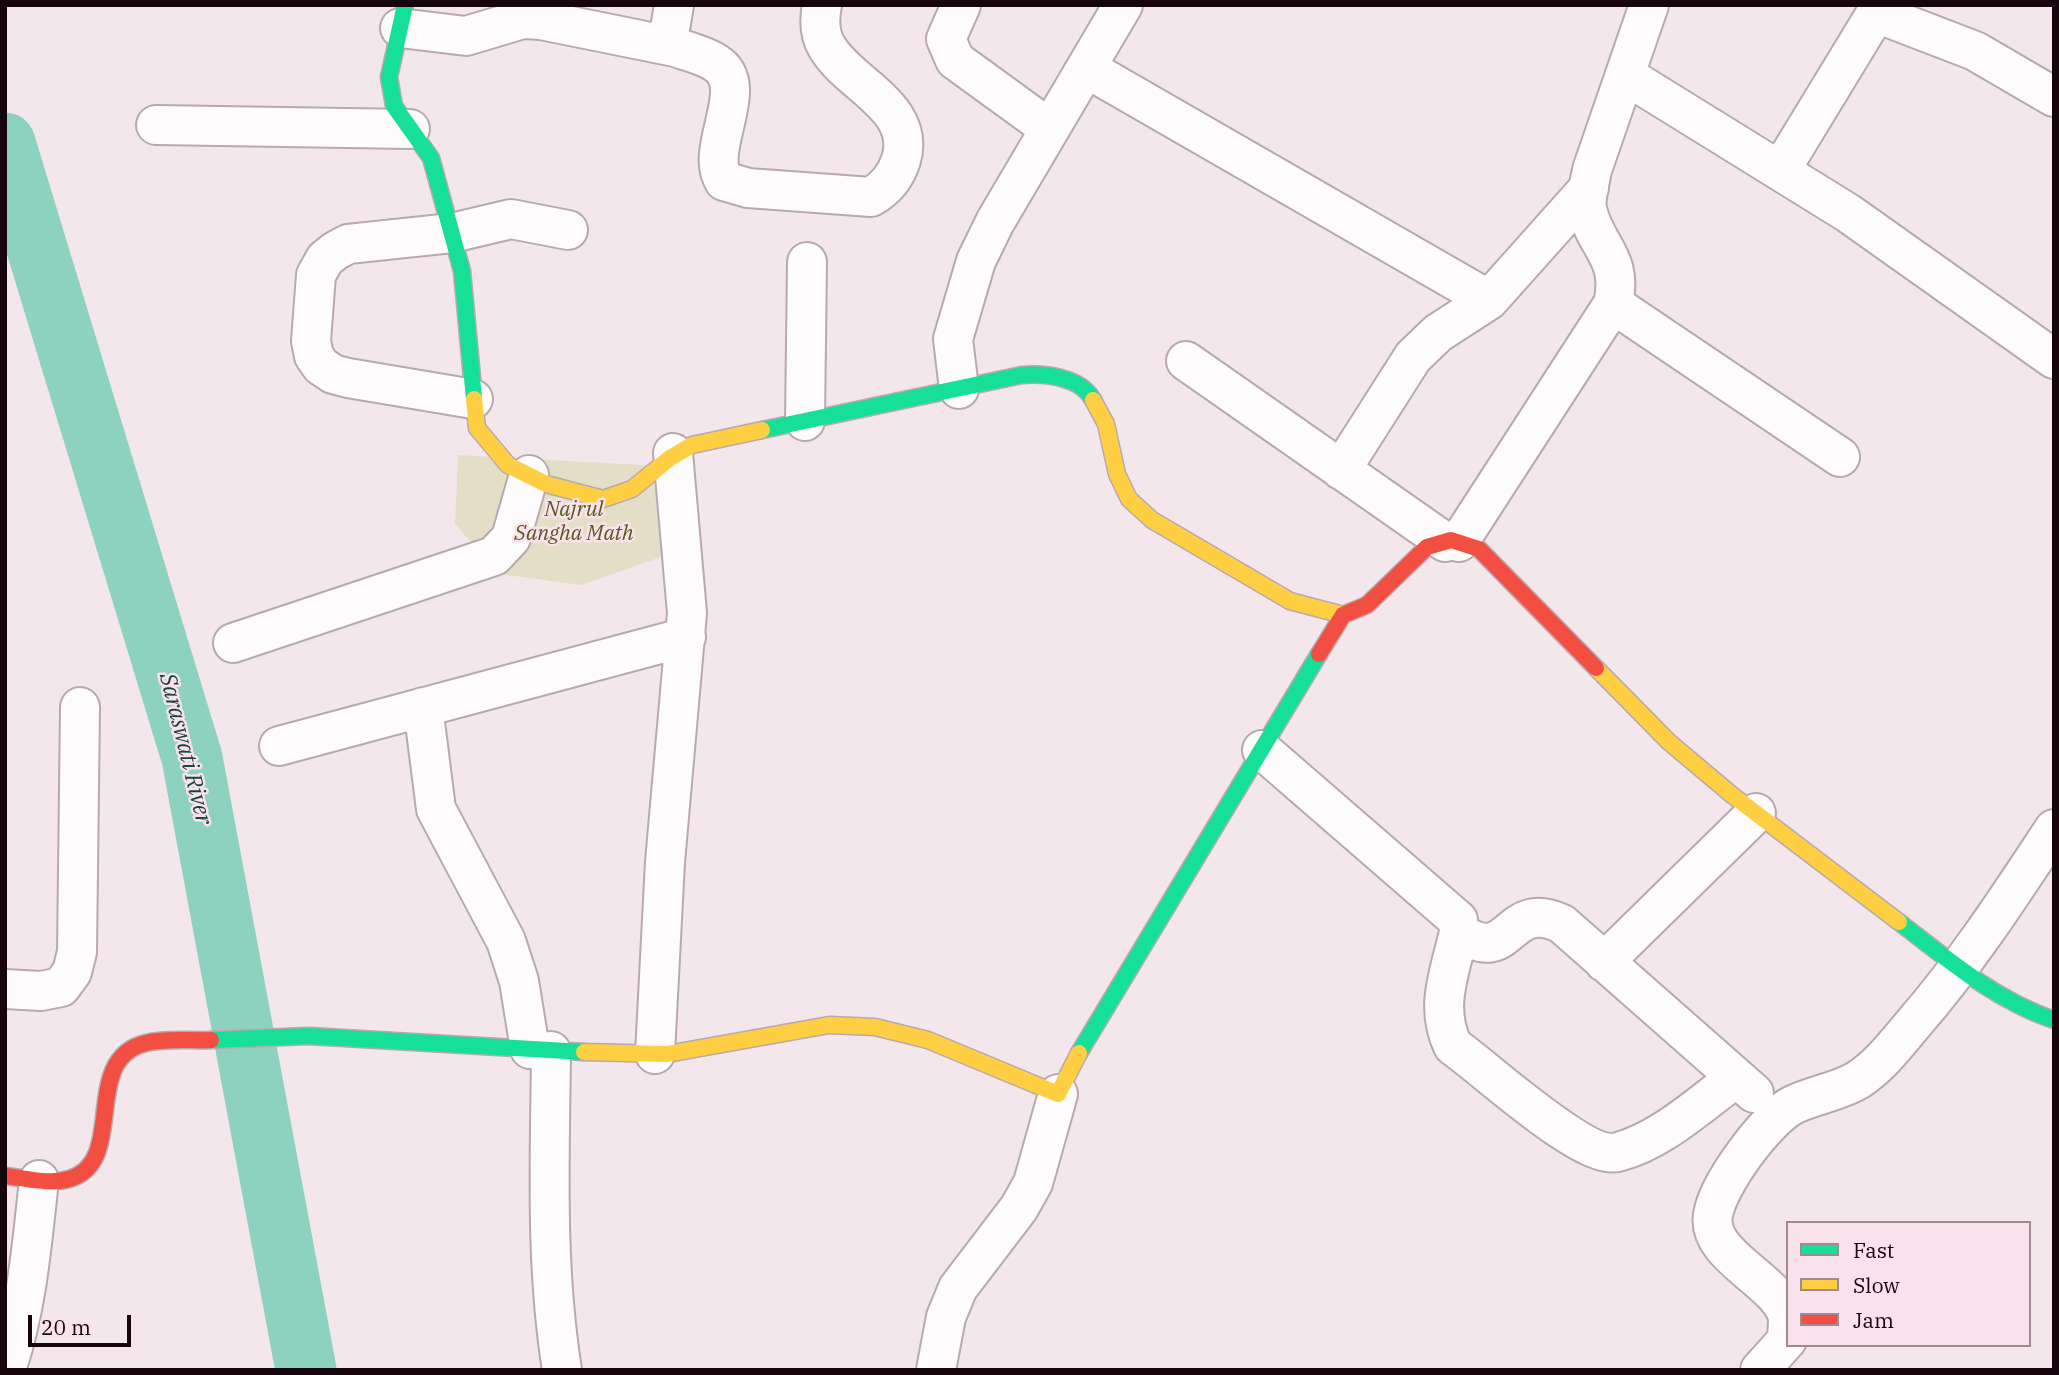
<!DOCTYPE html>
<style>
body{margin:0}
#map{position:relative;width:2059px;height:1375px;overflow:hidden;background:#f4e7ec;font-family:"IBM Plex Serif",serif}
canvas{display:block}
.frame{position:absolute;inset:0;border:7px solid #16050d;pointer-events:none}
.legend{position:absolute;left:1786px;top:1221px;width:245px;height:126px;box-sizing:border-box;background:#f9e2eb;border:2px solid #9e8a92;margin:0;padding:9px 12px;list-style:none;font-size:21px;color:#16050d}
.legend li{display:flex;align-items:center;gap:14px;height:35px}
.legend b{width:35px;border:2px solid #9e8a92}
.scale{position:absolute;left:28px;top:1315px;width:103px;height:32px;box-sizing:border-box;border:4px solid #16050d;border-top:0;padding-left:9px;font-size:21px;line-height:24px;white-space:nowrap;color:#16050d;-webkit-text-stroke:5px #f9e2eb;paint-order:stroke}
</style>
<div id="map">
<canvas width="2059" height="1375"></canvas>
<div class="frame"></div>
<ul class="legend">
<li><b style="height:9px;background:#16e098"></b>Fast</li>
<li><b style="height:9px;background:#ffcf43"></b>Slow</li>
<li><b style="height:9px;background:#f24e42"></b>Jam</li>
</ul>
<div class="scale">20 m</div>
</div>
<script>
const ctx = document.querySelector('canvas').getContext('2d');
ctx.lineJoin = 'round';
function fillPath(path, color) { ctx.fillStyle = color; ctx.fill(path, 'evenodd'); }
function strokePath(path, color, width, dash) { ctx.strokeStyle = color; ctx.lineWidth = width; ctx.lineCap = dash ? 'butt' : 'round'; ctx.setLineDash(dash || []); ctx.stroke(path); }
function write(font, color, halo, rows, align = 'center') {
  ctx.font = font + ' "IBM Plex Serif",serif'; ctx.lineWidth = 5; ctx.setLineDash([]); ctx.textBaseline = 'middle'; ctx.strokeStyle = halo; ctx.fillStyle = color; for (const [text, x, y, turn = 0] of rows) {
    ctx.save(); ctx.translate(x, y); ctx.rotate((+turn || 0) * Math.PI / 180); ctx.textAlign = isNaN(turn) ? turn : align; if (halo) ctx.strokeText(text, 0, 0); ctx.fillText(text, 0, 0); ctx.restore();
  }
}
fillPath(new Path2D(`
 M458,455L661,466L664,556L581,585L499,574L455,524Z`), '#e3dfc7');
strokePath(new Path2D(`
 M5,143L192,758L306,1370`), '#8dd2be', 61);
const street = new Path2D(`
 M674,5L669,35L675,47C689,52 704,55 716,63C753,87 703,148 724,181L748,188L871,197C885,189 896,176 901,160C917,107 849,85 827,47C819,34 819,20 822,5
 M961,5L946,39L955,60L1050,129
 M1876,13L1975,51L2054,97
 M400,28L466,36L523,19L541,20L675,47
 M1086,68L1489,300
 M1625,75L1848,213L2054,359
 M156,125L410,129
 M1780,171L1881,5
 M1613,304L1840,457
 M1186,361L1445,542
 M959,389L953,339L976,261L995,222L1123,5
 M473,399L348,378L333,374L321,366L314,356L311,341L316,275L325,259L335,251L348,244L452,233L511,219L568,230
 M805,421L807,262
 M1341,470L1413,357L1438,333L1489,300L1589,188
 M1459,542L1613,304C1624,257 1595,247 1587,209C1585,198 1590,182 1592,170L1649,5
 M233,643L494,556L511,538L529,475
 M423,707L436,809L506,941L519,981L530,1049
 M279,746L686,637
 M1262,750L1458,920L1459,932C1450,972 1434,1007 1453,1046C1485,1068 1584,1161 1618,1152C1661,1141 1700,1104 1736,1078
 M1459,932C1513,969 1505,897 1562,924L1754,1093
 M1604,962L1756,813
 M5,989L41,991L61,987L72,972L77,952L80,707
 M551,1051C550,1159 545,1263 562,1370
 M655,1054L665,862L687,613L673,453
 M6,1370C27,1308 32,1244 39,1180
 M936,1370L946,1317L958,1288L1019,1208L1033,1183L1058,1094
 M1760,1370L1787,1340C1787,1332 1789,1321 1787,1314C1775,1279 1706,1255 1713,1215C1718,1184 1766,1119 1793,1105C1813,1095 1838,1092 1858,1080C1880,1066 1897,1043 1914,1023C1967,962 2009,897 2054,829`);
const fast = new Path2D(`
 M405,5L389,77L394,106L431,158L462,271L474,399
 M762,430L1022,375C1045,373 1081,377 1093,400
 M1899,922C1947,959 1995,1000 2054,1020
 M211,1040L309,1036L584,1052
 M1079,1053L1319,654`);
const slow = new Path2D(`
 M474,399L477,428L508,465L546,484L603,499L632,489L670,458L692,445L762,430
 M1093,400L1106,424L1117,474L1129,499L1152,520L1290,601L1343,615
 M1596,668L1669,742L1732,795L1899,922
 M584,1052L667,1054L829,1025L875,1027L928,1040L1058,1094L1079,1053`);
const jam = new Path2D(`
 M1319,654L1343,615L1367,605L1427,547L1451,540L1479,549L1596,668
 M5,1176C26,1178 49,1185 69,1179C129,1162 79,1059 146,1043C166,1038 191,1041 211,1040`);
strokePath(street, '#b8a9af', 42);
strokePath(fast, '#b8a9af', 19);
strokePath(slow, '#b8a9af', 19);
strokePath(jam, '#b8a9af', 19);
strokePath(street, '#fdfbfc', 38);
strokePath(fast, '#16e098', 16);
strokePath(slow, '#ffcf43', 16);
strokePath(jam, '#f24e42', 16);
write('italic 21px', '#575a1d', '#f9e2eb', [
 ["Najrul",574,510],
 ["Sangha Math",574,534]
]);
write('italic 23px', '#174538', '#f9e2eb', [
 ["Saraswati River",185,749,76]
]);
</script>
